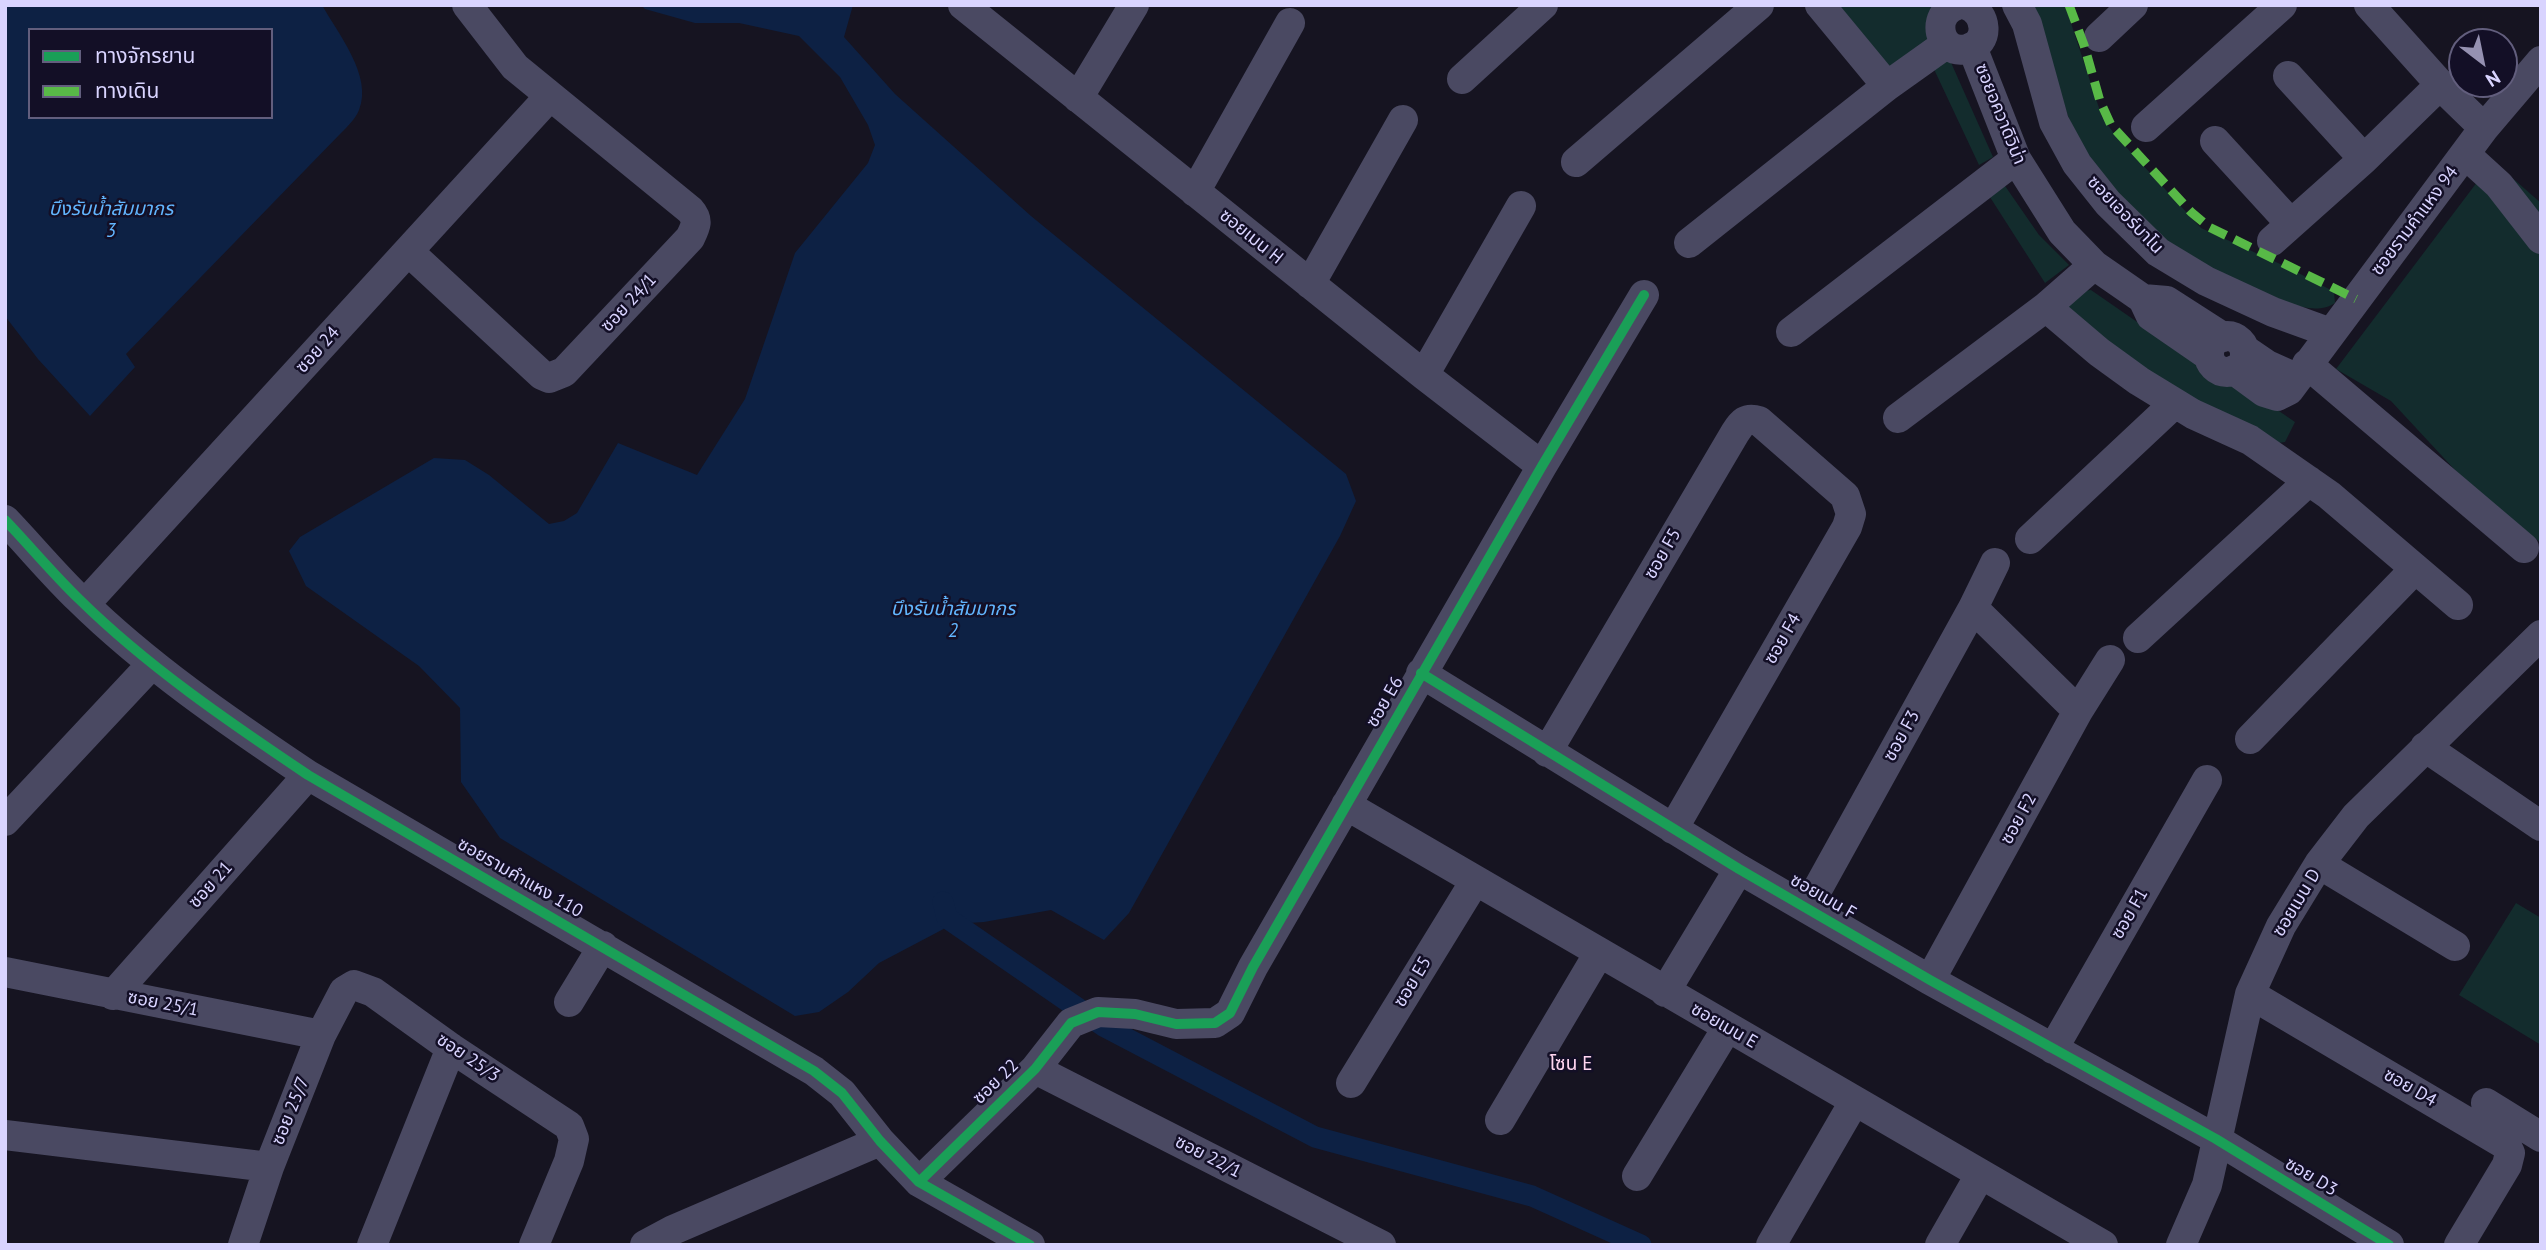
<!DOCTYPE html>
<meta charset="utf-8">
<style>
body{margin:0}
#map{position:relative;width:2546px;height:1250px;overflow:hidden;background:#161421;font-family:"PT Sans","Noto Sans Thai",sans-serif}
canvas{display:block}
.frame{position:absolute;inset:0;border:7px solid #d9d4ff;pointer-events:none}
.legend{position:absolute;left:28px;top:28px;width:245px;height:91px;box-sizing:border-box;background:#130f26;border:2px solid #625e7d;margin:0;padding:9px 12px;list-style:none;font-size:21px;color:#d9d4ff}
.legend li{display:flex;align-items:center;gap:14px;height:35px}
.legend b{width:35px;border:2px solid #625e7d}
.north{position:absolute;left:2448px;top:28px;width:70px;height:70px;box-sizing:border-box;background:#130f26;border:2px solid #625e7d;border-radius:50%;rotate:148deg;font-size:19px;font-weight:700;line-height:28px;text-align:center;color:#d9d4ff}
.north::after{content:'';display:block;margin:auto;width:24px;height:32px;background:#9591b1;clip-path:polygon(50% 0,100% 100%,50% 72%,0 100%)}
</style>
<div id="map">
<canvas width="2546" height="1250"></canvas>
<div class="frame"></div>
<ul class="legend">
<li><b style="height:9px;background:#1a9f57"></b>ทางจักรยาน</li>
<li><b style="height:9px;background:#58b947"></b>ทางเดิน</li>
</ul>
<div class="north">N</div>
</div>
<script>
const ctx = document.querySelector('canvas').getContext('2d');
ctx.lineJoin = 'round';
function fillPath(path, color) { ctx.fillStyle = color; ctx.fill(path, 'evenodd'); }
function strokePath(path, color, width, dash) { ctx.strokeStyle = color; ctx.lineWidth = width; ctx.lineCap = dash ? 'butt' : 'round'; ctx.setLineDash(dash || []); ctx.stroke(path); }
function write(font, color, halo, rows, align = 'center') {
  ctx.font = font + ' "PT Sans","Noto Sans Thai",sans-serif'; ctx.lineWidth = 5; ctx.setLineDash([]); ctx.textBaseline = 'middle'; ctx.strokeStyle = halo; ctx.fillStyle = color; for (const [text, x, y, turn = 0] of rows) {
    ctx.save(); ctx.translate(x, y); ctx.rotate((+turn || 0) * Math.PI / 180); ctx.textAlign = isNaN(turn) ? turn : align; if (halo) ctx.strokeText(text, 0, 0); ctx.fillText(text, 0, 0); ctx.restore();
  }
}
fillPath(new Path2D(`
 M1835,5H1937L1929,50L1887,75Z
 M2033,5H2065L2102,117L2115,135L2201,228L2289,268L2329,289L2334,293L2335,303C2315,317 2281,301 2260,292C2242,284 2223,278 2206,269C2160,243 2097,179 2075,132C2056,91 2046,47 2033,5Z
 M1949,58L1993,157L1979,165L1932,65Z
 M2493,161L2541,203V543L2468,484L2391,401L2336,369Z
 M2003,183L2039,235L2069,265L2045,283L1988,194Z
 M2091,290L2205,369L2257,396L2295,422L2285,442L2271,444L2135,370L2065,305L2082,291Z
 M2516,903L2541,918V1045L2459,995Z`), '#132c2d');
fillPath(new Path2D(`
 M5,5H322C338,34 373,76 359,110C356,118 348,126 342,132L126,354L135,367L90,416L38,359L5,316ZM30,30H271V117H30Z
 M641,5H853L844,37L895,94L1031,216L1346,474L1356,501L1340,536L1129,913L1104,940L1051,910L984,922L953,924L879,963L848,992L819,1012L795,1016L500,838L461,782L460,708L419,666L306,586L289,551L300,537L434,458L465,460L489,475L549,524L564,521L577,513L618,443L697,475L745,399L795,253L868,163L875,145L868,125L840,77L799,36L739,23H695L645,9Z`), '#0d2144');
strokePath(new Path2D(`
 M943,902L947,918L1105,1027L1315,1137L1532,1196L1641,1245`), '#0d2144', 21);
strokePath(new Path2D(`
 M963,5L1424,375L1542,466
 M1820,5L1887,86
 M1957,5C1930,14 1938,56 1967,49C1991,43 1987,13 1967,5
 M2017,5L2027,24L2054,122L2077,164L2108,203L2158,252L2206,281L2273,312L2331,333
 M2369,5L2448,93L2484,128
 M2099,37L2133,5
 M1972,47L2016,159L2062,232L2094,265L2143,299L2167,301L2223,337
 M2288,76L2364,159
 M1462,79L1543,5
 M1078,98L1134,5
 M2146,127L2282,5
 M2215,141L2291,224
 M2465,154L2499,185L2541,239
 M1576,162L1759,5
 M1195,192L1290,23
 M2272,241L2364,159L2441,84
 M1689,243L1887,86L1946,44
 M408,251L542,375L549,378L564,372L690,238C696,226 699,220 690,210L515,67L467,5
 M1310,284L1403,120
 M2143,299L2151,316L2209,356
 M2046,307L2099,352L2139,381L2193,414L2250,440L2329,495L2458,605
 M1791,332L2016,159
 M2209 354a18 18 0 1 1 36 0a18 18 0 1 1-36 0Z
 M2245,350L2267,365L2296,378
 M2307,364L2524,548
 M2234,370L2264,392L2277,396L2289,390L2484,128L2541,61
 M1424,375L1521,206
 M1898,418L2046,307L2094,265
 M5,520C30,546 53,574 79,599C147,666 229,722 308,775L814,1071L842,1093L880,1141L919,1182L1030,1245
 M2030,539L2175,403
 M85,604L550,96
 M1973,608L2078,711
 M2138,638L2309,481
 M1421,673L1739,869L1930,980L2216,1139L2389,1245
 M2250,739L2415,569
 M2425,747L2541,826
 M1547,752L1735,433C1742,422 1746,417 1759,421L1845,496L1851,514L1847,527L1673,829
 M1346,805L2103,1245
 M5,821L152,664
 M2319,864L2455,946
 M1807,908L1973,608L1995,563
 M5,972L321,1035
 M1930,980L2078,711L2110,660
 M1665,992L1739,869
 M2250,994L2506,1145L2510,1153L2507,1165L2459,1245
 M113,995L308,775
 M569,1002L603,946
 M2053,1049L2207,780
 M1035,1069L1381,1245
 M1351,1083L1475,881
 M2486,1103L2541,1137
 M1500,1120L1599,953
 M5,1135L269,1167
 M1637,1176L1727,1028
 M919,1182L1035,1069L1071,1023L1098,1012L1135,1014L1176,1024L1215,1023L1230,1013L1253,967L1542,466L1644,295
 M243,1245L269,1167L321,1035L344,991L354,985L373,992L451,1048L569,1126L574,1139L569,1161L534,1245
 M372,1245L451,1048
 M645,1245L673,1230L880,1141
 M1771,1245L1854,1102
 M1940,1245L1980,1175
 M2181,1245L2207,1185L2250,994L2281,926L2319,864L2356,816L2541,635`), '#4a4962', 30);
strokePath(new Path2D(`
 M2069,5L2084,45L2100,101L2111,125L2191,212L2209,227L2356,299`), '#58b947', 9, [18, 9]);
strokePath(new Path2D(`
 M5,520C30,546 53,574 79,599C147,666 229,722 308,775L814,1071L842,1093L880,1141L919,1182L1030,1245
 M1421,673L1739,869L1930,980L2216,1139L2389,1245
 M919,1182L1035,1069L1071,1023L1098,1012L1135,1014L1176,1024L1215,1023L1230,1013L1253,967L1542,466L1644,295`), '#1a9f57', 10);
write('18px', '#d9d4ff', '#130f26', [
 ["ซอยอควาดิวิน่า",2000,114,68],
 ["ซอยเออร์บาโน",2125,215,46],
 ["ซอยรามคําแหง 94",2415,221,-53],
 ["ซอยเมน H",1251,237,39],
 ["ซอย 24/1",629,303,-47],
 ["ซอย 24",318,350,-48],
 ["ซอย F5",1663,554,-60],
 ["ซอย F4",1783,639,-60],
 ["ซอย E6",1385,702,-60],
 ["ซอย F3",1902,736,-61],
 ["ซอย F2",2019,819,-61],
 ["ซอยรามคำแหง 110",520,878,30],
 ["ซอย 21",211,885,-48],
 ["ซอยเมน F",1823,897,30],
 ["ซอยเมน D",2297,903,-59],
 ["ซอย F1",2130,914,-60],
 ["ซอย E5",1413,982,-59],
 ["ซอย 25/1",163,1004,11],
 ["ซอยเมน E",1724,1026,30],
 ["ซอย 25/3",468,1058,34],
 ["ซอย 22",996,1082,-44],
 ["ซอย D4",2410,1088,30],
 ["ซอย 25/7",291,1111,-68],
 ["ซอย 22/1",1208,1157,27],
 ["ซอย D3",2311,1177,31]
]);
write('italic 19px', '#62b6ff', '#130f26', [
 ["บึงรับน้ำสัมมากร",111,210],
 ["3",111,232],
 ["บึงรับน้ำสัมมากร",953,610],
 ["2",953,632]
]);
write('19px', '#ffd6f0', '#130f26', [
 ["โซน E",1571,1065]
]);
</script>
